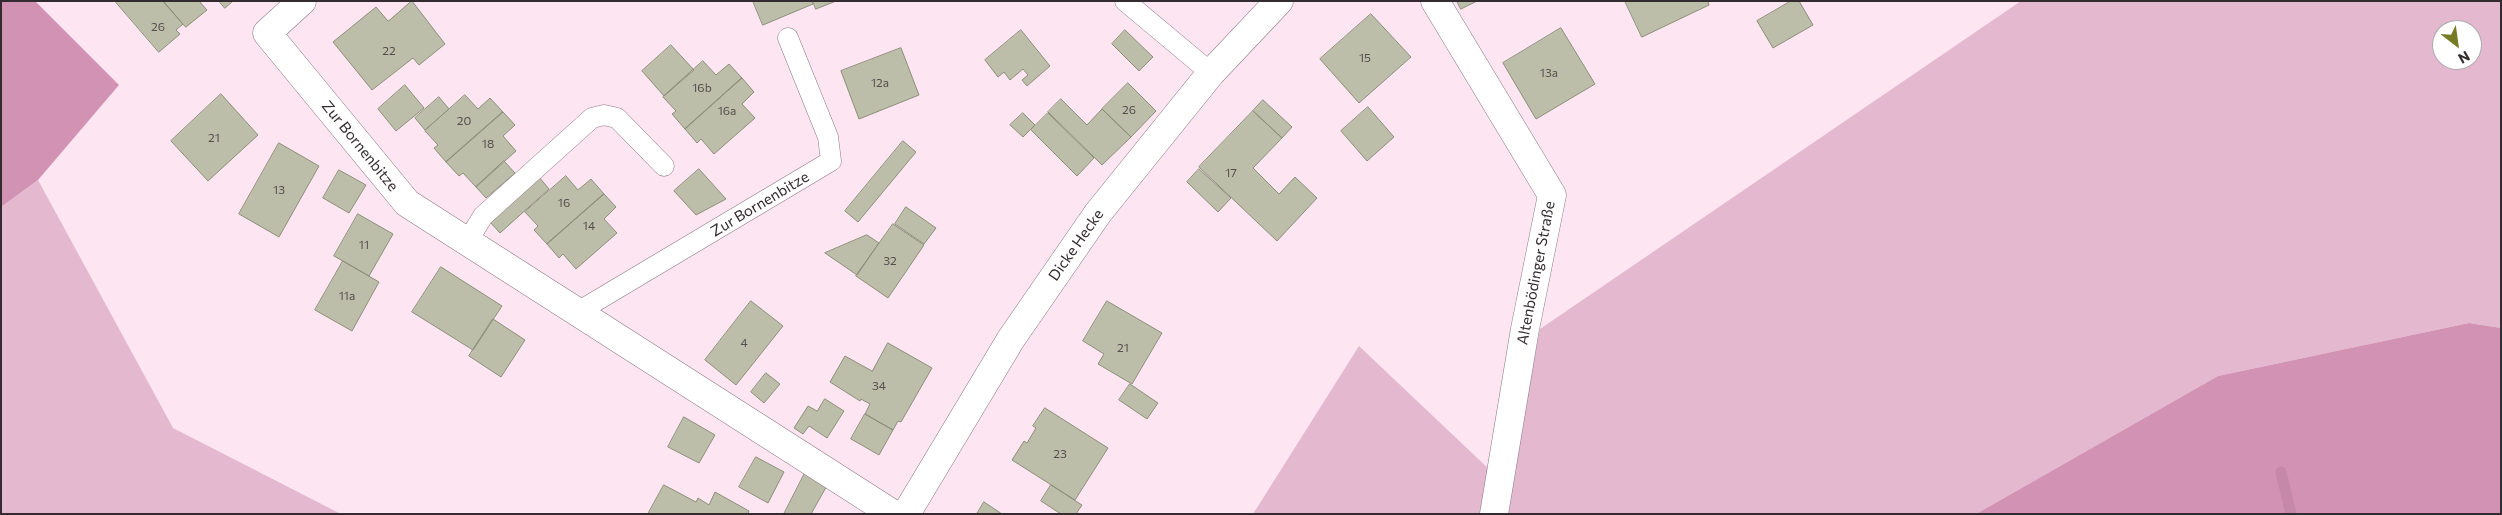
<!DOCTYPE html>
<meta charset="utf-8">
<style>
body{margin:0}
#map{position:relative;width:2502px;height:515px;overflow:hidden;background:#fde6f1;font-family:Commissioner,sans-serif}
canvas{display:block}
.frame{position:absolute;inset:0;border:2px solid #332b2f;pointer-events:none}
.north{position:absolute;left:2432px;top:20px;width:50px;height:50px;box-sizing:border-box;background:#fff;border:1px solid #adaaac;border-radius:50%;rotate:150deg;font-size:14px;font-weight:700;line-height:20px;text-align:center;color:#332b2f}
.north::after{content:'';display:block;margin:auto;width:18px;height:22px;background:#757a23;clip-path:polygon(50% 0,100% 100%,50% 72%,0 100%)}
</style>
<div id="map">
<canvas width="2502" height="515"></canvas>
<div class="frame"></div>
<div class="north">N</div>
</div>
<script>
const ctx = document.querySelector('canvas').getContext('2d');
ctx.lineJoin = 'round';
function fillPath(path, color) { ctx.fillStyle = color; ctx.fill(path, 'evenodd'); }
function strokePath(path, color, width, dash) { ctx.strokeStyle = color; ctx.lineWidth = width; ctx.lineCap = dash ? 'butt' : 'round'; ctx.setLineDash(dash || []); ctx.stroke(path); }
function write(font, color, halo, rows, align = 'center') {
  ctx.font = font + ' Commissioner,sans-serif'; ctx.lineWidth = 5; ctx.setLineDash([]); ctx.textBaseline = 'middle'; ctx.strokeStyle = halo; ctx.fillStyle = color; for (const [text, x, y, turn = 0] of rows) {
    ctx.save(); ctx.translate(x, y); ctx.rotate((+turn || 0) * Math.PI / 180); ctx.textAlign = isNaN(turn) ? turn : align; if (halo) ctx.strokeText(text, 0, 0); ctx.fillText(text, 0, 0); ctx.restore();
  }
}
fillPath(new Path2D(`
 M2021,1H2501V328L2469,323L2218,376L1976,514H1253L1359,346L1510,489L1540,329ZM2442,30H2472V60H2442Z
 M38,180L173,428L341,514H1V207Z`), '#e4b8cf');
fillPath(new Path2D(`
 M1,1H35L119,85L38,180L1,207Z
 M2469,323L2501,328V514H1976L2218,376Z`), '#d192b4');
strokePath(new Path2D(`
 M2281,472L2291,514`), '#c588a9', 11);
const building = new Path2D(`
 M115,1H163L183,24L176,30L180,34L159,52Z
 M163,1H199L207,10L186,27Z
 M219,1H233L225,8Z
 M412,1L445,44L419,65L413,58L372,90L333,42L376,7L388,21Z
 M753,1H812L813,4L763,25Z
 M813,1H836L816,9Z
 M1457,1H1477L1461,9Z
 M1625,1H1708L1709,5L1642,37Z
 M1791,1H1799L1813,25L1773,48L1757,21Z
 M1371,14L1411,57L1359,103L1320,59Z
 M1561,28L1595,84L1536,119L1503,63Z
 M1021,30L1050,66L1027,86L1022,80L1028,75L1023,69L1010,80L1004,72L998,77L985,60Z
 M1125,30L1153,57L1139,71L1112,44Z
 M671,45L694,70L664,96L642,71Z
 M901,48L919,95L859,119L841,71Z
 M703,61L716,75L729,64L742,78L685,129L672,114L676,111L663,97Z
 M742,78L754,92L742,104L755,118L714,154L701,139L697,143L685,129Z
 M1128,83L1156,111L1131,137L1102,109Z
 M405,85L424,108L396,131L378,109Z
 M221,94L258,135L208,181L171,141Z
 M465,95L478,109L490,98L503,112L446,162L434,148L438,145L425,131Z
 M439,97L449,109L425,130L415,118Z
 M1061,99L1087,125L1102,109L1131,137L1102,165L1048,112Z
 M1263,100L1292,127L1282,138L1253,111Z
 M1368,107L1394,137L1367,161L1341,131Z
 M1253,111L1282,138L1253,168L1279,194L1295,177L1317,198L1277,241L1199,167Z
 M503,112L515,125L503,136L516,151L476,187L463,173L459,176L446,162Z
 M1023,113L1035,125L1023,137L1010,125Z
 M1048,113L1094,158L1077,176L1031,130Z
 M903,141L916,152L858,222L845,211Z
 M279,143L319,166L279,237L239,214Z
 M504,161L515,173L486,198L476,187Z
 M699,169L726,199L696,215L674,191Z
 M1199,169L1231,198L1218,212L1187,182Z
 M339,170L366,185L349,213L323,198Z
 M566,176L578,190L591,179L604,194L547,244L534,230L538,226L525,212Z
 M539,177L549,189L500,233L490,222Z
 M604,194L616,207L604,219L617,233L576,269L563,254L559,258L547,244Z
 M906,207L936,228L924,244L895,224Z
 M358,214L393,234L369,276L334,256Z
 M893,224L924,245L888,298L856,276Z
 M867,235L879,243L857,275L825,253Z
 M343,261L379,282L352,331L315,310Z
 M441,267L502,306L473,350L412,312Z
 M751,301L783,326L736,385L705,360Z
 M1107,301L1162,333L1132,384L1098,364L1104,354L1083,341Z
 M493,319L525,340L501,377L469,356Z
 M888,343L932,368L901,422L898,421L893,430L865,414L870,404L861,399L860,401L830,382L845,356L872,371Z
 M766,373L780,384L764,403L751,392Z
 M1130,384L1158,403L1147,419L1119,400Z
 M825,399L844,411L827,438L809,426L803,434L794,428L808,406L817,411Z
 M1045,408L1108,448L1075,500L1012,460L1024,441L1027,443L1036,428L1033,426Z
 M865,414L893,430L879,455L851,439Z
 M684,417L715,435L699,463L668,447Z
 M756,457L784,472L768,503L739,487Z
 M807,469L829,482L811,514H784Z
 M664,485L696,502L698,498L709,505L715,492L749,511L748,514H648Z
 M1051,485L1082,505L1076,514H1061L1041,501Z
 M984,502L1002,514H977Z`);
fillPath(building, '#bcbea9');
strokePath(building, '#8b8e7a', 1);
const lane = new Path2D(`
 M1125,1L1211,73
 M467,242L483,216L592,118L604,115L617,118L664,166
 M576,313L831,161L828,137L788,38`);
const street = new Path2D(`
 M302,1L267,33L407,203L893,514
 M1435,1L1552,195L1525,329L1494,514`);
const secondary = new Path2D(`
 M906,514L1011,339L1098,213L1211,73L1279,1`);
strokePath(lane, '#8b7782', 21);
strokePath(street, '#8b7782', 29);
strokePath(secondary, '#8b7782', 29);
strokePath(lane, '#fff', 20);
strokePath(street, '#fff', 28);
strokePath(secondary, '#fff', 28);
write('12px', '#55504e', null, [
 ["26",158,27],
 ["22",389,51],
 ["15",1365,58],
 ["13a",1549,73],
 ["12a",880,83],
 ["16b",702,88],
 ["26",1129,110],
 ["16a",727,111],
 ["20",464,121],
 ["21",214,138],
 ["18",488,144],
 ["17",1231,173],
 ["13",279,190],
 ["16",564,203],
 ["14",589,226],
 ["11",364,245],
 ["32",890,261],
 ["11a",347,296],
 ["4",744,343],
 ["21",1123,348],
 ["34",879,386],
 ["23",1060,454]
]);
write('15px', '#332b2f', '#fff', [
 ["Zur Bornenbitze",360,146,51],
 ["Zur Bornenbitze",760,204,-31],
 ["Dicke Hecke",1076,245,-55],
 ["Altenbödinger Straße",1536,273,-79]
]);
</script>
